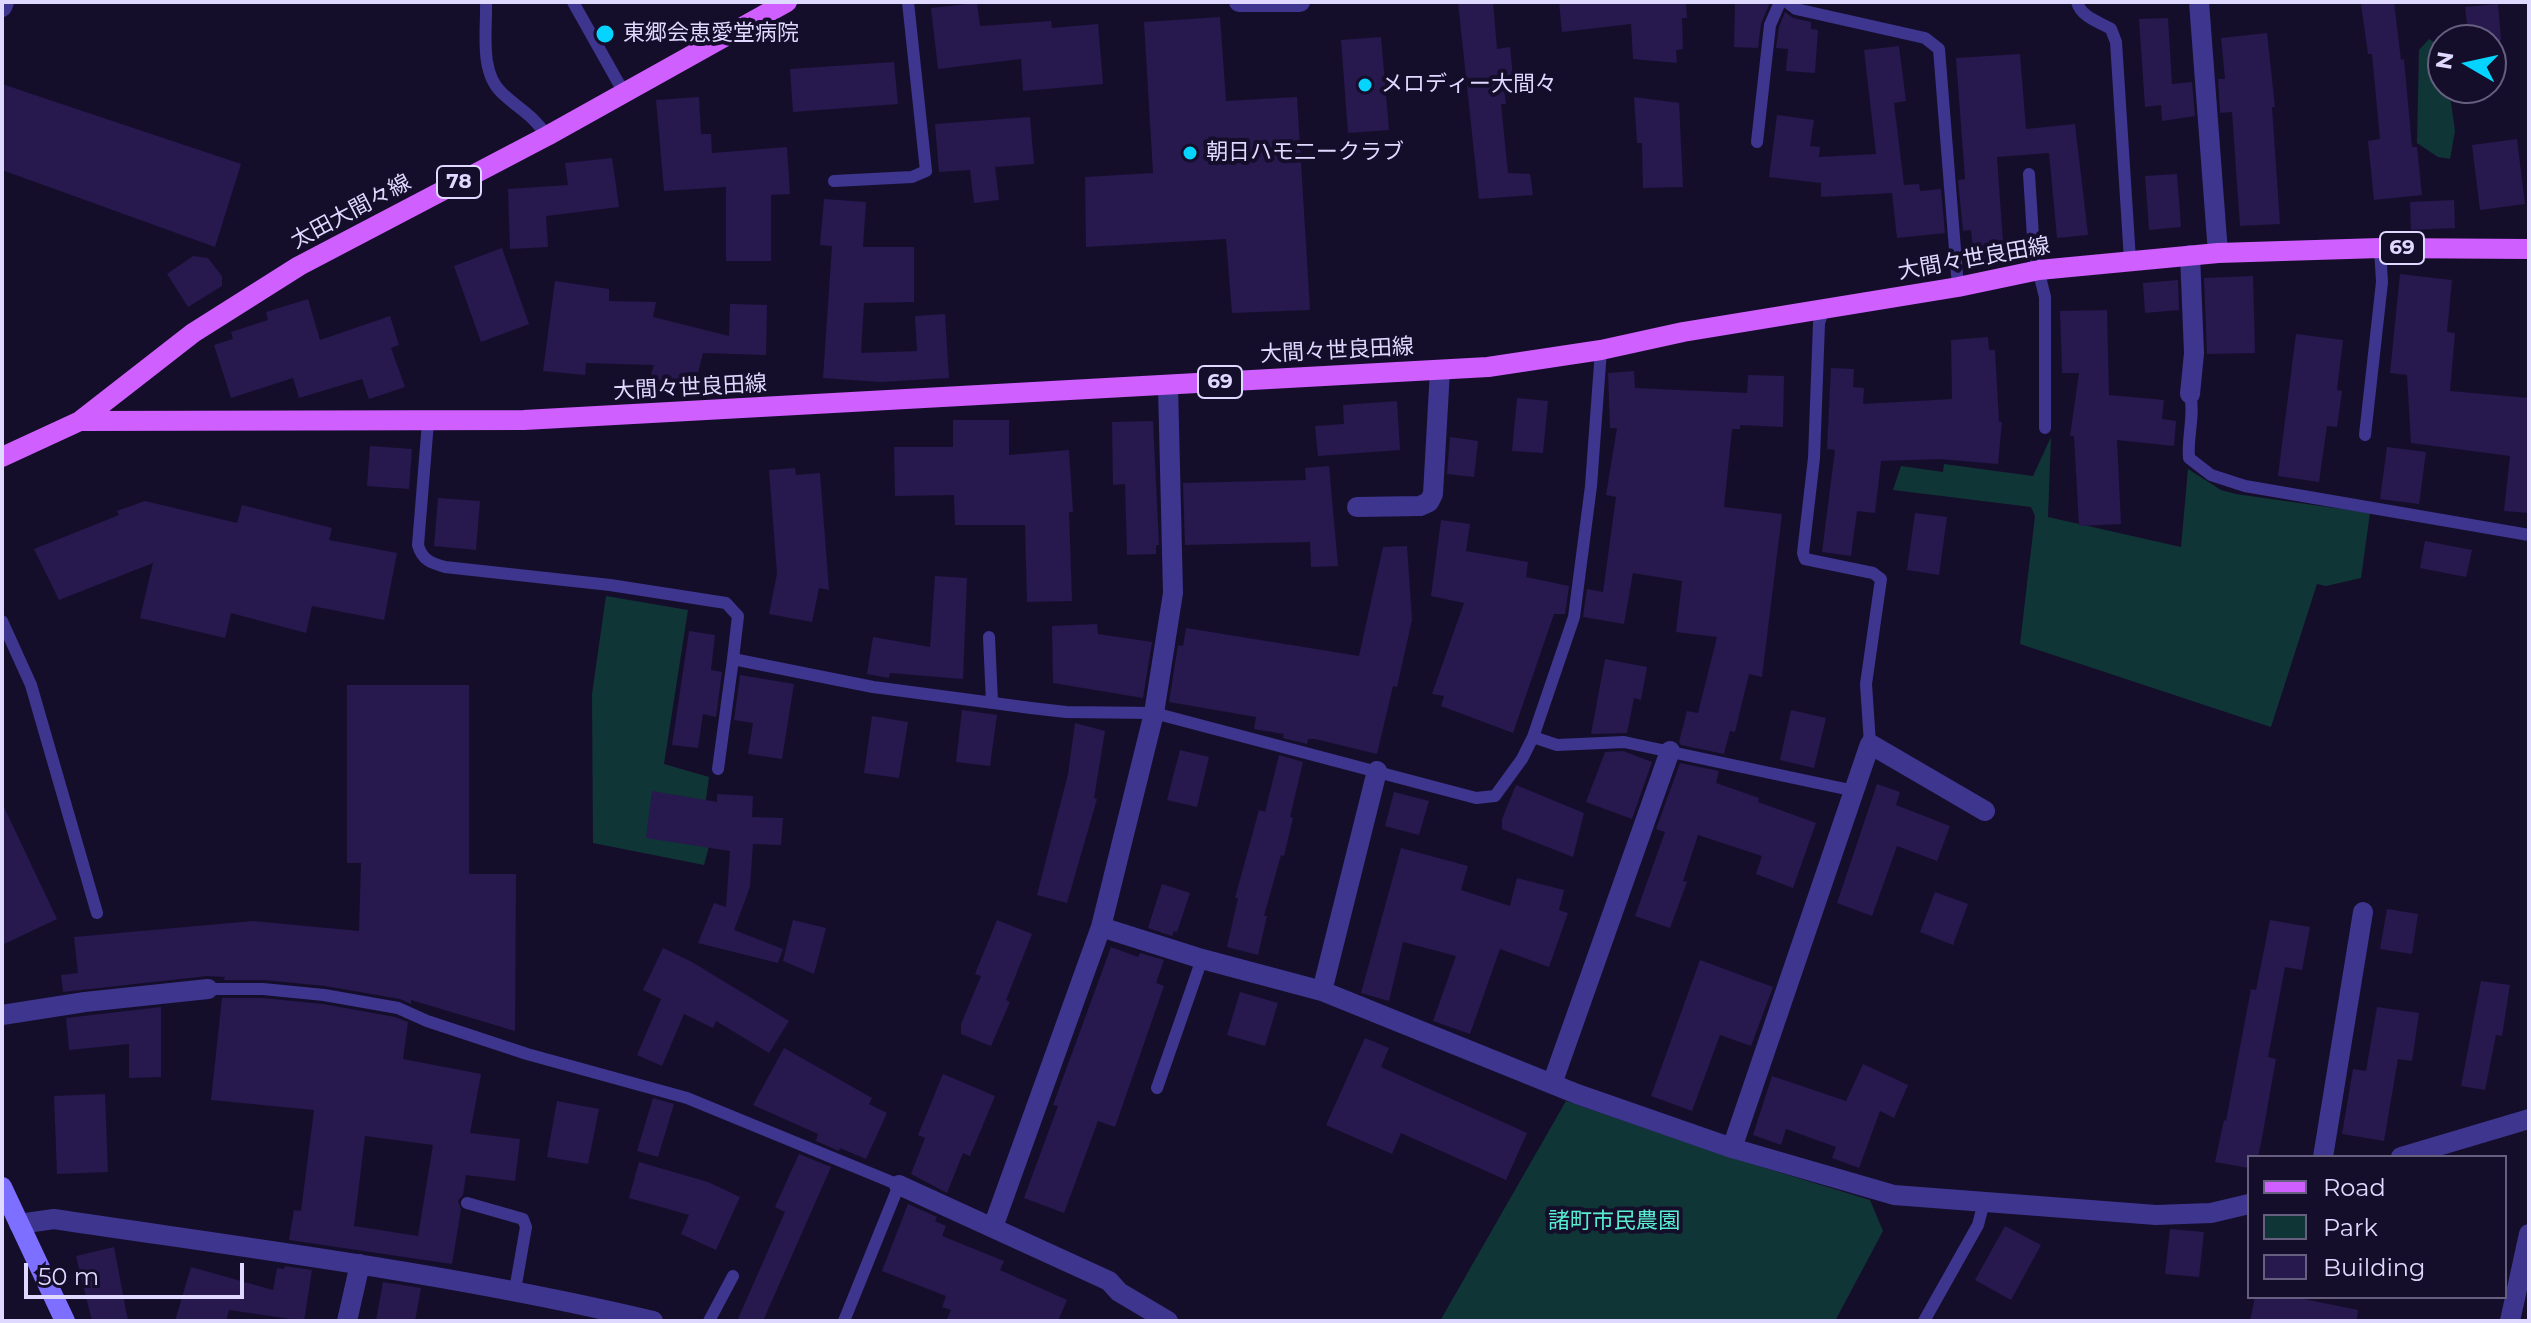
<!DOCTYPE html>
<meta charset="utf-8">
<style>
body{margin:0}
#map{position:relative;width:2531px;height:1323px;overflow:hidden;background:#150e2b;font-family:Montserrat,sans-serif}
canvas{display:block}
.frame{position:absolute;inset:0;border:4px solid #dfd8ff;pointer-events:none}
.legend{position:absolute;left:2247px;top:1155px;width:260px;height:144px;box-sizing:border-box;background:#150e2b;border:2px solid #665f80;margin:0;padding:10px 14px;list-style:none;font-size:24px;color:#dfd8ff}
.legend li{display:flex;align-items:center;gap:16px;height:40px}
.legend b{width:40px;border:2px solid #665f80}
.north{position:absolute;left:2427px;top:24px;width:80px;height:80px;box-sizing:border-box;background:#150e2b;border:2px solid #665f80;border-radius:50%;rotate:279deg;font-size:22px;font-weight:700;line-height:32px;text-align:center;color:#dfd8ff}
.north::after{content:'';display:block;margin:auto;width:28px;height:36px;background:#04d4ff;clip-path:polygon(50% 0,100% 100%,50% 72%,0 100%)}
.scale{position:absolute;left:24px;top:1263px;width:220px;height:36px;box-sizing:border-box;border:4px solid #dfd8ff;border-top:0;padding-left:10px;font-size:24px;line-height:28px;white-space:nowrap;color:#dfd8ff;-webkit-text-stroke:6px #150e2b;paint-order:stroke}
</style>
<div id="map">
<canvas width="2531" height="1323"></canvas>
<div class="frame"></div>
<ul class="legend">
<li><b style="height:10px;background:#cf5fff"></b>Road</li>
<li><b style="height:22px;background:#103536"></b>Park</li>
<li><b style="height:22px;background:#27184e"></b>Building</li>
</ul>
<div class="north">N</div>
<div class="scale">50 m</div>
</div>
<script>
const ctx = document.querySelector('canvas').getContext('2d');
ctx.lineJoin = 'round';
function fillPath(path, color) { ctx.fillStyle = color; ctx.fill(path, 'evenodd'); }
function strokePath(path, color, width, dash) { ctx.strokeStyle = color; ctx.lineWidth = width; ctx.lineCap = dash ? 'butt' : 'round'; ctx.setLineDash(dash || []); ctx.stroke(path); }
function write(font, color, halo, rows, align = 'center') {
  ctx.font = font + ' Montserrat,"Noto Sans JP",sans-serif'; ctx.lineWidth = 8; ctx.setLineDash([]); ctx.textBaseline = 'middle'; ctx.strokeStyle = halo; ctx.fillStyle = color; for (const [text, x, y, turn = 0] of rows) {
    ctx.save(); ctx.translate(x, y); ctx.rotate((+turn || 0) * Math.PI / 180); ctx.textAlign = isNaN(turn) ? turn : align; if (halo) ctx.strokeText(text, 0, 0); ctx.fillText(text, 0, 0); ctx.restore();
  }
}
fillPath(new Path2D(`
 M2429,39C2448,50 2443,69 2443,88H2449L2455,131L2450,159L2438,157L2417,143L2419,50Z
 M2051,437L2048,517L2181,547L2188,469L2221,490L2236,494L2370,513L2361,578L2326,586L2317,584L2271,727L2020,644L2035,516L2031,507L1893,490L1901,466L1943,472L1944,464L2033,476Z
 M606,596L688,610L664,764L709,777L701,836L709,846L704,865L593,843L592,694Z
 M1566,1101L1726,1156L1870,1200L1883,1231L1835,1321H1440Z`), '#103536');
fillPath(new Path2D(`
 M1458,2H1493L1497,49L1510,47L1513,77L1503,81L1506,104H1501L1508,173L1530,174L1533,195L1479,199Z
 M1559,2H1686L1687,18H1682L1683,49L1676,50L1677,63L1633,59L1631,24L1562,32Z
 M1735,2H1770L1761,24L1758,48L1734,47Z
 M2394,2L2401,60L2404,59L2412,147H2417L2422,195L2374,200L2368,141L2380,139L2372,54H2368L2361,4Z
 M977,3L980,26L1051,21L1052,28L1098,24L1103,84L1023,91L1021,59L938,69L931,8Z
 M2498,4L2501,40H2469L2465,7Z
 M1785,12L1793,18L1811,22V29L1818,30L1815,73L1786,71L1788,49L1776,48L1779,27Z
 M1220,17L1226,101L1297,97L1310,310L1232,313L1226,239L1086,247L1085,177L1153,173L1144,22Z
 M2168,18L2172,84L2192,82L2195,116L2162,121L2161,105L2145,107L2139,19Z
 M2267,33L2275,107H2272L2280,224L2240,226L2232,112L2220,113L2218,79H2225L2221,38Z
 M1381,37L1389,130L1348,133L1341,40Z
 M1899,46L1906,101L1894,103L1904,185L1919,184L1920,191L1941,189L1945,233L1897,238L1892,193L1821,197V183L1769,177L1777,115L1814,120L1810,146L1820,147L1819,157L1876,154L1864,50Z
 M2020,54L2026,129L2075,124L2088,235L2057,238L2049,153L1997,157L2004,256L1974,259L1971,230L1963,231L1958,180L1965,179L1956,58Z
 M894,62L898,104L793,112L790,69Z
 M2,84L241,164L215,247L2,170Z
 M699,97L701,134H711L712,153L787,147L790,194L771,195V261H726V187L664,191L656,100Z
 M1634,97L1679,103L1683,187L1643,188L1642,143H1637Z
 M1030,117L1034,164L995,167L999,200L974,203L970,170L939,172L935,124Z
 M2517,139L2525,204L2480,210L2472,145Z
 M612,158L619,207L546,216L548,247L510,249L508,189L568,185L565,163Z
 M2177,174L2181,227L2149,230L2145,176Z
 M824,199L866,202L863,247H914V302L864,303L861,353L917,351L915,316L945,314L949,378L880,382L823,378L832,246L820,245Z
 M2454,200L2455,228L2411,230L2410,202Z
 M502,248L529,324L481,342L454,266Z
 M193,256L208,258L222,276V286L188,307L167,274Z
 M2400,274L2452,280L2447,332L2455,333L2450,391L2529,398V513L2504,511L2510,456L2411,443L2407,375L2390,373Z
 M2253,276L2255,353L2207,354L2204,278Z
 M2178,280L2179,310L2145,313L2143,283Z
 M555,281L609,289V301L656,302L653,317L729,336L730,304L767,305L766,355L703,353L694,389L650,378L654,365L586,363L585,375L543,371Z
 M308,299L320,340L390,316L399,345L391,348L405,387L369,399L362,379L299,398L293,378L231,398L214,345L233,339L231,332L268,320L266,312Z
 M2107,310L2109,395L2164,400L2162,419L2176,421L2174,446L2117,440L2121,524L2079,526L2074,436H2070L2079,373H2062L2060,311Z
 M2296,334L2343,340L2337,390L2342,391L2337,427L2327,426L2319,482L2278,476Z
 M1988,337L1989,350H1995L1999,422H2002L1998,464L1939,459L1881,461L1875,513L1857,511L1851,556L1822,552L1835,450L1827,449L1831,368L1854,369L1853,387L1864,388L1863,404L1952,399L1951,340Z
 M1634,371L1635,388L1747,393L1748,375L1784,376L1783,427L1740,425V429H1732L1724,507L1782,514L1762,677L1749,674L1735,732L1730,731L1724,754L1681,745L1679,742L1687,711L1698,713L1717,637L1676,632L1682,581L1633,573L1624,624L1583,617L1587,589L1603,592L1616,497L1606,495L1617,428H1610L1608,373Z
 M1517,398L1548,401L1543,453L1512,451Z
 M1397,401L1400,450L1318,456L1315,426L1344,424L1343,405Z
 M953,420H1009V455L1069,450L1073,512H1069L1072,601L1027,602L1025,525H955L954,495L895,496L894,447H953Z
 M1153,421L1159,545H1156V554L1127,555L1125,484L1113,485L1112,422Z
 M1450,437L1478,441L1474,477L1447,474Z
 M370,446L412,449L409,489L367,486Z
 M2387,447L2426,452L2419,504L2380,499Z
 M1329,466L1338,566L1311,567L1310,542L1185,545L1183,483L1306,480L1305,468Z
 M795,468L796,475L820,473L829,590L819,588L812,622L769,614L777,574L769,470Z
 M438,498L480,501L476,550L434,546Z
 M145,501L237,523L242,505L332,528L329,540L397,553L384,620L312,606L306,633L231,613L225,638L140,618L153,563L59,600L34,549L119,515L117,511Z
 M1915,513L1947,517L1939,575L1907,570Z
 M1441,520L1470,524L1466,551L1528,562L1526,577L1569,586L1565,614H1554L1513,733L1441,706L1444,696L1432,694L1464,603L1431,596Z
 M2425,541L2472,550L2466,577L2420,568Z
 M1407,546L1412,620L1397,687L1393,686L1377,754L1315,739H1308L1307,744L1283,738L1284,734L1254,729L1256,717L1169,702L1178,645L1183,646L1186,628L1359,656L1383,547Z
 M935,576L967,578L963,679L890,673L889,678L867,674L873,637L930,647Z
 M1097,624L1098,634L1152,642L1143,698L1053,683L1052,626Z
 M689,631L715,635L711,670L722,672L716,717L703,714L698,748L672,745Z
 M1605,659L1647,667L1641,700L1634,698L1627,733L1591,734Z
 M740,675L794,684L782,759L748,754L753,723L734,720Z
 M347,685H469V874H516L515,1031L411,1000V1004L400,999L325,986L264,980H224L225,977L207,976L63,992L61,975L78,973L74,937L253,921L359,931L361,863H347Z
 M962,710L997,715L990,766L956,762Z
 M1791,710L1826,718L1814,768L1780,760Z
 M872,716L908,722L899,778L864,773Z
 M1075,723L1105,731L1094,798L1097,799L1067,903L1037,895L1068,774Z
 M1180,750L1209,757L1197,807L1167,800Z
 M1605,752L1623,751L1652,762L1632,819L1586,802Z
 M1279,755L1303,762L1290,817L1293,818L1284,856L1281,855L1264,916H1267L1258,955L1227,947L1238,898H1235L1259,810L1265,812Z
 M1680,763L1719,771L1716,783L1759,798L1758,802L1816,823L1793,888L1756,874L1762,856L1698,835L1683,881L1687,882L1670,928L1635,916L1665,832L1656,829Z
 M1877,784L1900,792L1896,805L1950,826L1937,861L1897,846L1872,916L1837,903Z
 M1516,785L1584,813L1573,857L1502,829V819Z
 M652,791L717,802V794L753,796L752,817L783,818L781,845L753,844L750,887L734,930L783,949L778,963L698,943L714,903L726,907L730,851L646,838Z
 M1394,792L1429,801L1419,835L1385,826Z
 M2,803L57,919L2,945Z
 M1401,848L1468,866L1461,890L1510,906L1517,878L1564,890L1559,910L1568,913L1549,967L1500,949L1470,1034L1433,1021L1456,956L1403,942L1389,1001L1361,993Z
 M1162,884L1190,893L1177,932L1174,931L1172,936L1148,928Z
 M1935,892L1968,904L1953,945L1920,932Z
 M2387,909L2418,914L2412,954L2380,949Z
 M793,920L826,928L814,974L783,961Z
 M997,920L1032,934L1006,1000L1010,1002L991,1046L961,1034V1024L981,976L975,974Z
 M2270,920L2310,927L2302,970L2285,967L2268,1057L2276,1059L2262,1138L2258,1157H2249V1168L2215,1162L2224,1120L2226,1121L2251,989L2256,990Z
 M1111,947L1138,957L1140,953L1164,960L1156,983L1164,986L1115,1127L1098,1121L1064,1213L1024,1198L1058,1106L1053,1105Z
 M663,948L692,962L789,1021L769,1053L716,1021L713,1028L684,1014L662,1066L637,1055L661,999L643,990Z
 M1700,960L1773,987L1751,1046L1720,1035L1692,1111L1651,1096Z
 M2481,981L2510,985L2502,1036L2496,1035L2485,1090L2461,1086Z
 M1240,992L1278,1003L1265,1046L1227,1035Z
 M222,998H263L323,1004L395,1017L408,1022L403,1059L481,1074L470,1133L520,1139L515,1181L466,1175L463,1195L458,1201L461,1209L452,1264L289,1240L294,1210L301,1211L314,1110L211,1100ZM365,1136L433,1145L418,1236L354,1226Z
 M161,1007V1077L129,1078V1044L69,1050L66,1018Z
 M2377,1007L2419,1013L2412,1061L2398,1059L2384,1141L2342,1134L2353,1069L2366,1071Z
 M1365,1038L1389,1048L1381,1067L1527,1133L1506,1180L1401,1133L1392,1154L1326,1125Z
 M784,1048L872,1098L869,1104L887,1113L866,1159L840,1148L839,1151L816,1141L818,1134L753,1105Z
 M1863,1064L1908,1085L1894,1118L1880,1111L1859,1168L1832,1158L1836,1147L1786,1129L1781,1145L1753,1135L1772,1076L1846,1101Z
 M943,1074L995,1096L970,1156L963,1153L947,1193L911,1174L925,1138L918,1135Z
 M105,1094L108,1172L57,1174L54,1096Z
 M653,1098L674,1104L658,1157L637,1151Z
 M557,1101L599,1109L588,1164L547,1157Z
 M799,1154L831,1167L763,1321H737L785,1212L775,1207Z
 M639,1162L708,1182L740,1197L716,1250L681,1234L689,1215L629,1198Z
 M908,1204L937,1217L935,1221L946,1226L942,1236L1004,1261L1000,1270L1067,1300L1058,1321H946L951,1310L942,1307L946,1296L882,1271Z
 M2005,1226L2041,1245L2011,1300L1975,1280Z
 M2170,1229L2204,1232L2199,1277L2165,1274Z
 M114,1247L128,1321H92L76,1256Z
 M285,1266L312,1270L304,1321L229,1310L226,1321H175L191,1267L273,1290L277,1268L284,1269Z
 M383,1282L421,1288L415,1321H376Z
 M2255,1297H2294L2358,1310L2357,1321H2250Z`), '#27184e');
strokePath(new Path2D(`
 M486,2C487,30 479,72 502,93C520,110 532,114 547,136
 M573,2L623,91
 M1787,2L1796,9L1925,38L1939,49L1958,287
 M2077,2C2081,17 2099,22 2111,29L2116,42L2130,260
 M1757,142L1770,25L1780,2
 M2029,174L2034,253L2045,297V428
 M834,181L912,177L926,171L908,2
 M1824,308L1819,323L1814,458L1803,553L1805,559L1873,573L1881,579L1866,684L1870,744
 M2190,394C2195,415 2187,437 2189,458L2211,475L2245,486L2529,535
 M428,422L418,545C422,560 431,563 445,567L610,585L726,603L738,616L733,659
 M2365,435L2382,282L2380,248
 M2,621L31,685L97,913
 M989,637L992,702
 M1533,737L1557,745L1624,742L1855,791
 M718,769L733,659L873,687L1031,708L1066,712L1154,713L1476,798L1495,796L1522,759L1533,737L1574,617L1591,486L1601,350
 M208,989H263L324,995L398,1008L427,1021L527,1054L687,1098L899,1185L844,1321
 M1157,1088L1202,959
 M467,1203L523,1219L526,1227L515,1290
 M709,1321L733,1276
 M1924,1321L1978,1225L1984,1202`), '#3e358f', 12);
strokePath(new Path2D(`
 M1239,2H1300
 M2199,2L2218,253
 M2190,255L2194,353L2190,394
 M1357,507L1420,506L1429,502L1433,494L1440,370
 M1101,927L1202,959L1322,991L1577,1094L1732,1148L1894,1195L2156,1215L2211,1213L2249,1204
 M1322,991L1377,771
 M2,1015L85,1002L208,989
 M1552,1084L1670,751
 M1732,1148L1870,744L1985,811
 M2323,1157L2363,912
 M2401,1157L2529,1119
 M899,1185L1109,1281L1119,1292L1168,1321
 M19,1224L54,1219C254,1249 456,1274 653,1321
 M993,1227L1101,927L1154,713L1173,593L1168,385
 M347,1321L360,1264
 M2510,1321L2529,1234`), '#3e358f', 20);
strokePath(new Path2D(`
 M2,7L4,2`), '#3e358f', 20);
strokePath(new Path2D(`
 M2,1187L65,1321`), '#7d6fff', 20);
strokePath(new Path2D(`
 M80,421L193,333L299,266L547,136L787,2
 M2,457L80,421L524,420L1488,367L1601,350L1683,332L1958,287L2039,270L2218,253L2380,248L2529,249`), '#cf5fff', 20);
for (const [x, y, r, color] of [
 [605,34,10,"#04d4ff"],
 [1365,85,8,"#04d4ff"],
 [1190,153,8,"#04d4ff"]
]) { const dot = new Path2D(); dot.arc(x, y, r, 0, 2 * Math.PI); ctx.fillStyle = color; ctx.fill(dot); strokePath(dot, '#150e2b', 3); }
for (const [x, y, w] of [
 [459,182,44],
 [2402,248,44],
 [1220,382,44]
]) { const box = new Path2D(); box.roundRect(x - w / 2, y - 16, w, 32, 6); ctx.fillStyle = '#150e2b'; ctx.fill(box); strokePath(box, '#dfd8ff', 2); }
write('bold 20px', '#dfd8ff', null, [
 ["78",459,182],
 ["69",2402,248],
 ["69",1220,382]
]);
write('22px', '#dfd8ff', '#150e2b', [
 ["東郷会恵愛堂病院",623,34],
 ["メロディー大間々",1381,85],
 ["朝日ハモ二ークラブ",1206,153]
], 'left');
write('22px', '#dfd8ff', '#150e2b', [
 ["太田大間々線",351,212,-28],
 ["大間々世良田線",1974,259,-10],
 ["大間々世良田線",1337,351,-3],
 ["大間々世良田線",690,388,-3]
]);
write('22px', '#58ecd1', '#150e2b', [
 ["諸町市民農園",1614,1222]
]);
</script>
